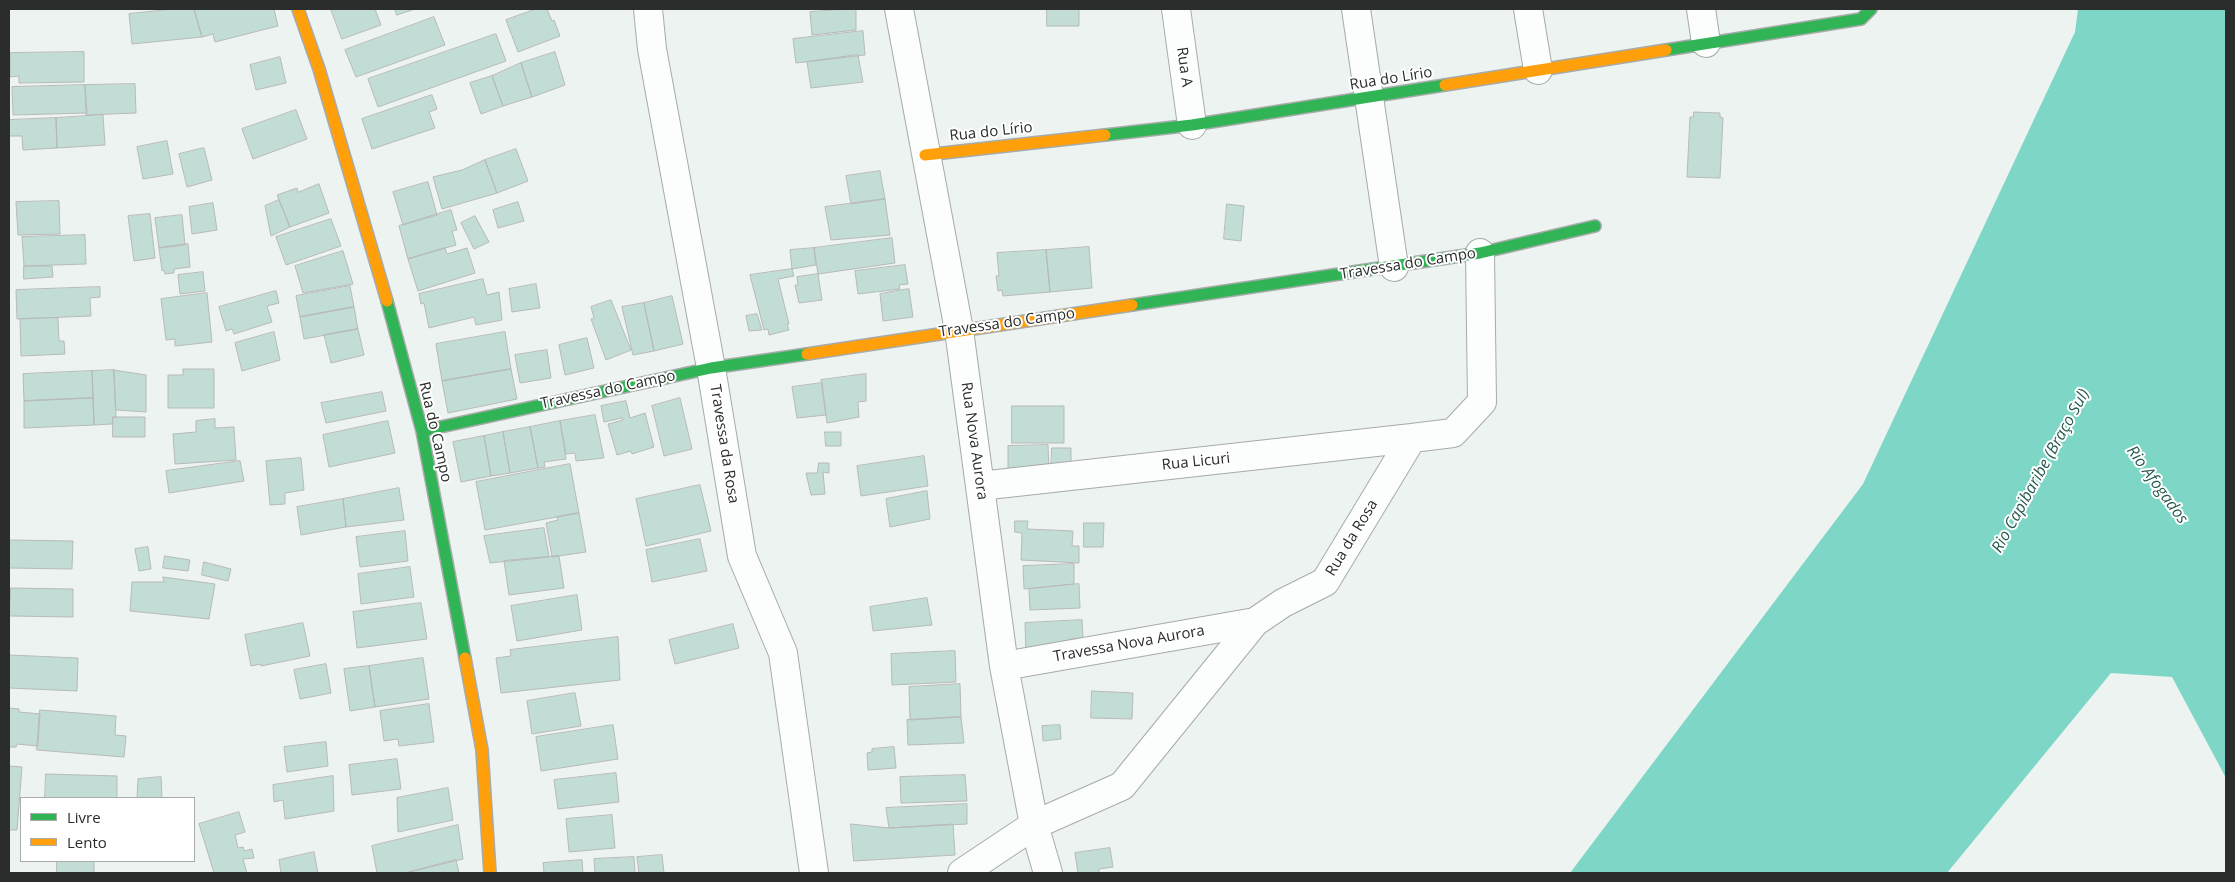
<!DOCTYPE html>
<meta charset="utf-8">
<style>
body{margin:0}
#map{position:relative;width:2235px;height:882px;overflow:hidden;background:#edf3f1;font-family:"Open Sans",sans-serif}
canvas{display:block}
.frame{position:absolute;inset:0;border:10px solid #2a2d2c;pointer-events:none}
.legend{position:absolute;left:20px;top:797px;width:175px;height:65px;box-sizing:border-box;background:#fff;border:1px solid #aaabab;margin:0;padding:6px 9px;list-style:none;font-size:15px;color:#2a2d2c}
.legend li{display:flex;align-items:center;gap:10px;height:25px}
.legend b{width:25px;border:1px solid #aaabab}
</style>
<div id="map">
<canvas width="2235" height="882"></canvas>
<div class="frame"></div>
<ul class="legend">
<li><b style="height:6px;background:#30b455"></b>Livre</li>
<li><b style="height:6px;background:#ff9f0a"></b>Lento</li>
</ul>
</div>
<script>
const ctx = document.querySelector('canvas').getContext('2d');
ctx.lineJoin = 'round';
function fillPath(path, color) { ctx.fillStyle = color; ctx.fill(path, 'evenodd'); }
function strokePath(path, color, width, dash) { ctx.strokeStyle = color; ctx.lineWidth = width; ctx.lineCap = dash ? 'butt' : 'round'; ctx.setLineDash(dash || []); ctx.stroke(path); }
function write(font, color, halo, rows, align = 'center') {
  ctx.font = font + ' "Open Sans",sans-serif'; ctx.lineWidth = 4; ctx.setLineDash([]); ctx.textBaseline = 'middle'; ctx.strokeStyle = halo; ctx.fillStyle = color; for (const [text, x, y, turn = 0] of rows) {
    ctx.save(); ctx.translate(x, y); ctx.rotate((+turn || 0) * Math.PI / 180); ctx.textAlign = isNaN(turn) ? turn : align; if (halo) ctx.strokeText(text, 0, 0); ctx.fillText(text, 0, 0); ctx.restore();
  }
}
fillPath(new Path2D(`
 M2078,9H2226V778L2172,677L2111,673L1947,873H1570L1863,484L2075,32Z`), '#7ed7c6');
const building = new Path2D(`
 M173,9H194L202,37L132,44L129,14Z
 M200,9H274L278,26L215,42L213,34L202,37L194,10Z
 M331,9H375L381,25L342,39Z
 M395,9H415L397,15Z
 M536,9H547L552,21L554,20L560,36L518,52L506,20Z
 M856,9V30L812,35L810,12Z
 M1047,9H1079V26H1047Z
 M434,17L445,45L356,77L345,50Z
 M863,31L865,55L796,63L793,39Z
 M496,34L506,61L378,107L368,79Z
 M84,52V82L19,83V76L10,77V53Z
 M555,52L565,85L532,97L521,63Z
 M858,55L863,82L811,88L807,62Z
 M280,57L286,83L256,90L250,65Z
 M521,63L532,97L503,106L492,76Z
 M492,76L503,106L481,114L470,83Z
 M135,84L136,113L86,115L85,85Z
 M85,85L87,113L13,115L12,87Z
 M432,95L437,109L429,112L435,128L372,149L362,119Z
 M296,110L307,139L253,159L242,129Z
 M1694,112L1720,113V117L1723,118L1720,178L1687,177L1690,117H1693Z
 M103,115L105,145L57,148L56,118Z
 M56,118L57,148L23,150L22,136H9V120Z
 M167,141L173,174L143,179L137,147Z
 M204,148L212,180L187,187L179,154Z
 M516,149L528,181L497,193L485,160Z
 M485,160L497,193L442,209L433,177L462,170Z
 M880,171L885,199L851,204L846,176Z
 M428,182L437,215L403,225L393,192Z
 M319,184L329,213L290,227L277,195L297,188L298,192Z
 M885,199L890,235L831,240L825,207Z
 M279,200L290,227L271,236L265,206Z
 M59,201L60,234L18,235L16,202Z
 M518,202L524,221L498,228L493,210Z
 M213,203L217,230L192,234L189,207Z
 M1227,204L1244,206L1241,241L1224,239Z
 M451,210L457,230L452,231L456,245L408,259L399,226Z
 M150,214L155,258L134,261L128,216Z
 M182,215L185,245L159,248L155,218Z
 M475,216L489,242L474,249L461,223Z
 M331,219L341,246L286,265L276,237Z
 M85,235L86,264L24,266L22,237Z
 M892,238L895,263L818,274L814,248Z
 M188,244L190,267L174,269V273L165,274L164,270L162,271L159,248Z
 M1089,247L1092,288L1050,292L1046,250Z
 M445,248L447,254L467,248L475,273L418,291L408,259Z
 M814,248L816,265L792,269L790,250Z
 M1046,250L1050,292L1003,296L1002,290L998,291L996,276H999L997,253Z
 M343,251L353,284L303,293L295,266Z
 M905,265L908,284L899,285L900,289L858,294L855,271Z
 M24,266H52L53,277L24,279Z
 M792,269L794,276L778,279L789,324H787L789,330L769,335L768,329L764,330L750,275Z
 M203,272L205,291L180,294L178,275Z
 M818,274L822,300L799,303L795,285H798L797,277Z
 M483,279L487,295L499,292L502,320L476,325L474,317L429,328L424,303L421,304L419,294Z
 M536,284L540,308L512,312L509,289Z
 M350,286L354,307L300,317L296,296Z
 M100,287V297L90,298L91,316L17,319L16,290Z
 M909,289L913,317L883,321L880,294Z
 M276,291L279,303L267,306L272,322L234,334L232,329L226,331L219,307Z
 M207,293L212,342L175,346V339L166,340L161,299Z
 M672,296L683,344L654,351L644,303Z
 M611,300L631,350L606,360L591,319L594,318L591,307Z
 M644,303L654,351L633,355L622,307Z
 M354,307L358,329L304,339L300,317Z
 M757,314L762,330L749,331L746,316Z
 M58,318L59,341H64L65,354L21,356L20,319Z
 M358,329L364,355L331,363L324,335Z
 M274,332L280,360L242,371L235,343Z
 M505,332L511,369L442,381L436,344Z
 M587,338L594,368L565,375L559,345Z
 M547,350L551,378L520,383L515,355Z
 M183,369H214V408H168V375H183Z
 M511,369L517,399L448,413L442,381Z
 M114,370L146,375V412L116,410Z
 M114,370L116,417H113L112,424L94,425L92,371Z
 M92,371L93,398L24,401L23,374Z
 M866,374V401L858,402L859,417L827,423L821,380Z
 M822,383L826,415L797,418L792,387Z
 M382,392L386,411L326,423L321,403Z
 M93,398L94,425L24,428V401Z
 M680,398L692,449L664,456L652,406Z
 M626,401L630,418L645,413L654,447L632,454L631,451L617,455L608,424L623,420L622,418L604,422L601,406Z
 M1012,406H1064V443H1012Z
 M595,415L604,458L576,461L575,453L566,454L560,421Z
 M113,417H145V437H113Z
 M215,419V428L234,427L236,460L175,464L173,434L196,432V421Z
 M388,421L395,453L329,467L323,435Z
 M560,421L566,459L544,462L545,467L538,468L530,427Z
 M530,427L538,468L510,473L503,432Z
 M503,432L510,473L491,476L484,436Z
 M825,432H841V446H826Z
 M484,436L491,476L461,482L453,442Z
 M1048,445L1049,471L1008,472V446Z
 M1052,448H1071V472H1051Z
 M924,456L928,486L861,496L857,466Z
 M301,458L304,490L285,493V504L270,505L266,461Z
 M240,461L244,481L169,493L166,471Z
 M819,463H829V473L823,472L825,494L811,495L806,473H817Z
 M570,464L579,513L485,530L476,482Z
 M700,485L711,531L646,546L636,499Z
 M399,488L404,520L346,527L343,499Z
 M927,491L930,519L890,527L886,499Z
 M343,499L346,527L301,535L297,507Z
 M579,513L586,552L552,557L546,523L558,520L557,517Z
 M1015,521H1028L1027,529L1073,531L1072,546H1079V563L1021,560L1022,533L1015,532Z
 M1084,523H1104L1103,547H1084Z
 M544,528L549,557L490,563L484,536Z
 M405,531L408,561L360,567L356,537Z
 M700,539L707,571L652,582L646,550Z
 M10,540L73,541L72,569L9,568Z
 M148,547L151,569L139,571L135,549Z
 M165,556L190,560L188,571L163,568Z
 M559,556L564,588L509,595L504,561Z
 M204,562L231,569L228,581L202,575Z
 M1074,564V584L1024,589L1023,566Z
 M410,567L414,597L361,604L358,574Z
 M163,577L215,584L209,619L130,611L132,582H164Z
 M1079,584L1080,608L1030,610L1029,589Z
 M11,588L73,589V617L10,616Z
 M577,595L582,630L517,641L511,606Z
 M927,598L932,625L873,631L870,607Z
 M421,603L427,639L357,648L353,612Z
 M1082,620L1083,638L1071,639L1072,654L1026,655L1025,623Z
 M303,623L310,656L261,666V664L251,666L245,635Z
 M733,624L739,648L675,664L669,640Z
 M618,637L620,680L501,693L496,658L511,656L510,650Z
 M955,651L956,682L892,685L891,654Z
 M9,655L78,658L77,691L9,688Z
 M423,658L429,699L375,707L369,666Z
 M326,664L331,693L300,699L294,670Z
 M369,666L375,707L350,711L344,669Z
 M960,684L961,717L910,720L909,687Z
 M1092,691L1133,693L1132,719L1091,718Z
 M575,693L581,726L532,734L527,701Z
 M429,704L434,742L399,746L398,739L384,741L380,711Z
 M9,708L19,709V712L40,714L38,746L17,744L16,747H9Z
 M40,710L116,716L115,735L126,736L124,757L37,750Z
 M961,717L964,743L908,745L907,720Z
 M613,725L618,759L541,771L536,737Z
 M1060,725L1061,739L1043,741L1042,726Z
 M326,742L328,766L287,772L284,747Z
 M894,747L896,768L868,770L867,753L872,752V749Z
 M397,759L401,789L352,795L349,765Z
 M9,766L22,767L17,830H9Z
 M616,773L619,802L558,809L554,780Z
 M46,774L117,776V798H45Z
 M965,775L967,801L901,803L900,777Z
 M333,776L334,811L285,819L283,800L274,802L273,785Z
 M161,777L162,798H137L138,779Z
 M448,788L453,820L398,832L397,798Z
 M967,804V824L889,828L886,808Z
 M239,812L245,832L235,835L238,848L243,847L244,851L252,849L254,858L243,859L247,873H214L199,824Z
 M612,815L615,848L569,852L566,819Z
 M851,824L889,828L953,824L955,855L854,861Z
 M458,825L463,859L405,873H377L372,846Z
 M1110,848L1113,867L1099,869V873H1078L1075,853Z
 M314,852L318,873H281L279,860Z
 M662,855L664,873H639L637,857Z
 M634,857L635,873H595L594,859Z
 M456,860L459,873H405Z
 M582,860L583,873H544L543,863Z
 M57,861H94V873H57Z`);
fillPath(building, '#c2dcd6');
strokePath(building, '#b7bab9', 1);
const street = new Path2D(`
 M648,9L652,49L711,368L742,556L783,653L814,873
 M899,9L959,330L1004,666L1034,825L1048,873
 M1176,9L1192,125
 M1356,9L1394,267
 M1528,9L1538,70
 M1701,9L1706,43
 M980,486L1412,438
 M1004,666L1255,622
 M962,873L1034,825L1122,786L1255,622L1283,603L1325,582L1412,438L1453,433L1482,402L1480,253`);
const fast = new Path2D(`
 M1666,50L1861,19L1871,9
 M1105,135L1192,125L1445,85
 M387,301L422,431L465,658
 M1132,305L1480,253L1595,226
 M422,431L711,368L807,354`);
const slow = new Path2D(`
 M298,9L319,69L387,301
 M1445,85L1666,50
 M925,155L1105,135
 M807,354L1132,305
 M465,658L482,750L490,873`);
strokePath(street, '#a7abaa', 30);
strokePath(fast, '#a7abaa', 14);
strokePath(slow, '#a7abaa', 14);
strokePath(street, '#fcfdfd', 28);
strokePath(fast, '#30b455', 11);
strokePath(slow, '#ff9f0a', 11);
write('15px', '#2a2d2c', '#fff', [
 ["Rua A",1184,67,82],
 ["Rua do Lírio",1391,79,-9],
 ["Rua do Lírio",991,132,-6],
 ["Travessa do Campo",1408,264,-9],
 ["Travessa do Campo",1007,323,-8],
 ["Travessa do Campo",608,390,-12],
 ["Rua do Campo",435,432,77],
 ["Rua Nova Aurora",974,441,82],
 ["Travessa da Rosa",724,444,81],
 ["Rua Licuri",1196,462,-6],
 ["Rua da Rosa",1352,538,-59],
 ["Travessa Nova Aurora",1129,644,-10]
]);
write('italic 16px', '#26594e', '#fff', [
 ["Rio Capibaribe (Braço Sul)",2041,471,-61],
 ["Rio Afogados",2157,485,54]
]);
</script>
